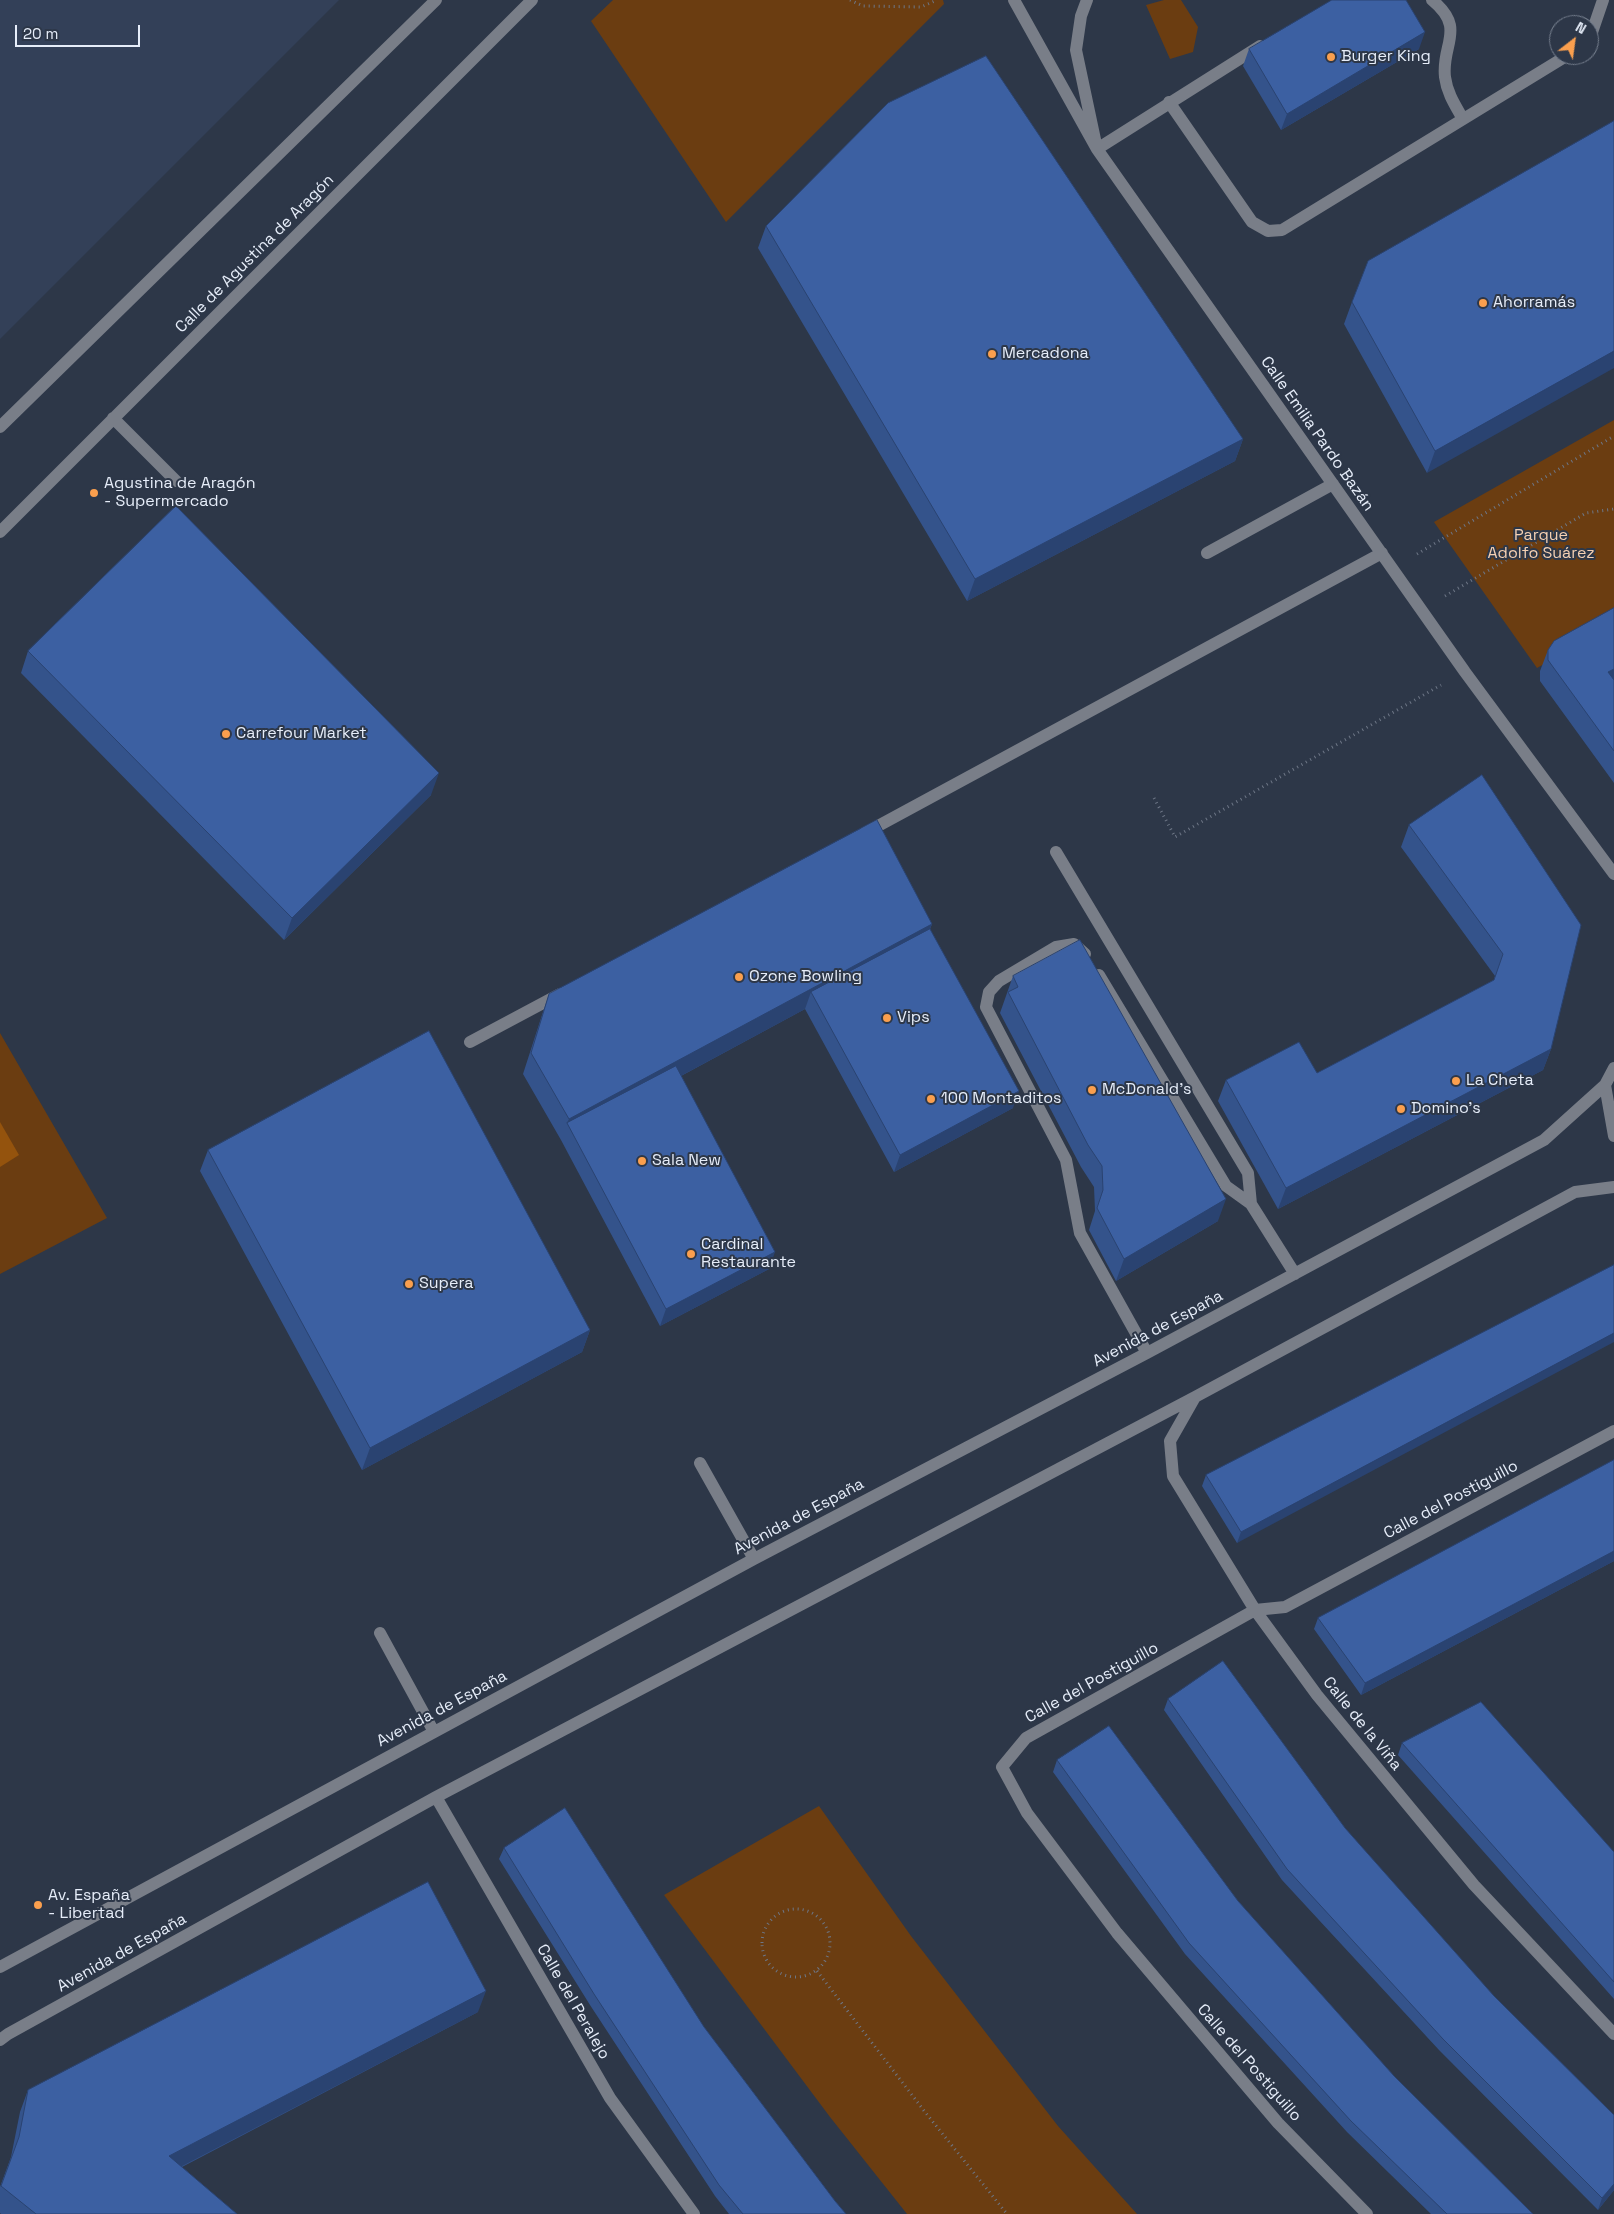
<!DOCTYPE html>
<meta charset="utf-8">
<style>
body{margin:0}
#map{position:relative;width:1614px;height:2214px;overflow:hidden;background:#2d3748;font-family:"Space Grotesk",sans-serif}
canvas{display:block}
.north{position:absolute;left:1549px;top:15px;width:50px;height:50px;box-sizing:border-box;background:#2d3748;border:1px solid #77808f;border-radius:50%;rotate:30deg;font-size:14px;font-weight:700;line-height:20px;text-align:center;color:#e6edf9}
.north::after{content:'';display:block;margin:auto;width:18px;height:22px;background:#fa9f4e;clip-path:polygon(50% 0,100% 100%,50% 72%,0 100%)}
.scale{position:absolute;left:15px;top:25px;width:125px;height:22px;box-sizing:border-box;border:2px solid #e6edf9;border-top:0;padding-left:6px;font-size:15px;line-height:18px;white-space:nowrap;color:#e6edf9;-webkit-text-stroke:4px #2d3748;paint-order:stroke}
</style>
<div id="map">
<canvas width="1614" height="2214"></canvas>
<div class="north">N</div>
<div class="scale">20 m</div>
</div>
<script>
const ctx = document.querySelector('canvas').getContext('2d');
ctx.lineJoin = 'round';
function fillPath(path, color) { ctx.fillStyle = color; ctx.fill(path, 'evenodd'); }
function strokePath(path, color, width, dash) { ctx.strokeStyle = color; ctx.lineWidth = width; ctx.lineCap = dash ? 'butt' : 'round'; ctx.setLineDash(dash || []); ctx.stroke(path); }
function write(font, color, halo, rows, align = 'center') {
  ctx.font = font + ' "Space Grotesk",sans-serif'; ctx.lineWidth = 4; ctx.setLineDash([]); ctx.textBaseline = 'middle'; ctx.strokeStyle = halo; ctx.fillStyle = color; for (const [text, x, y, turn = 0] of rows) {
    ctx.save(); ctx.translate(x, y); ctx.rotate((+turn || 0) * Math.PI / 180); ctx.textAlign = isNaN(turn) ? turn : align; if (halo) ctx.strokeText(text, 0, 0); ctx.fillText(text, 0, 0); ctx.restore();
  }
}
fillPath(new Path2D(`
 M0,0H339L0,339Z`), '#334058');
fillPath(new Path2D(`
 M613,0H943L944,4L726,222L591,21Z
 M1164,0H1181L1198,27L1193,52L1170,59L1146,5Z
 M1614,420V625L1537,668L1434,522Z
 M0,1033L107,1218L0,1274Z
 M819,1806L911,1936L1058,2126L1137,2214H907L830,2117L664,1895Z`), '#6b3d11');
fillPath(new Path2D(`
 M0,1122L19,1155L0,1167Z`), '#94530d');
strokePath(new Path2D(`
 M850,0L863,6L921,7L937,0
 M1417,554L1614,436
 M1445,596L1586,513L1614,509
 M1154,798L1175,837L1441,685
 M762 1943a34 34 0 1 1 68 0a34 34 0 1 1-68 0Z
 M817,1971L925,2112L1007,2214`), '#6e7787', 3, [1, 4]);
strokePath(new Path2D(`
 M1014,0L1097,149L1465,672L1614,874
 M1087,0L1081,16L1076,50L1097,149L1260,46
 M1432,0C1467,29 1441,44 1445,77C1447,93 1455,105 1463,119
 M1589,41L1603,0
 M1169,102L1252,222L1268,231L1282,230L1568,55
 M113,418L176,481
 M0,427L436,0
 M0,532L532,0
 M1207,553L1333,484
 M865,833L1382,553
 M1056,852L1248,1173L1251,1204
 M1085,954L1074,944L1056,947L999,981L989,992L986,1007L1066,1160L1080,1233L1147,1353
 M1099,975L1226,1186L1251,1204L1295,1274
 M470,1042L560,994
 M1614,1068L1605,1085L1614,1136
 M1195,1397L1170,1441L1173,1476L1255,1610L1317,1695L1474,1885L1614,2034
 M700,1463L754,1559
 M380,1633L434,1732
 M436,1797L610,2098L694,2214
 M0,1967L754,1559L1147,1353L1544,1140L1605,1085
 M0,2040L8,2034L436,1797L1195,1397L1575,1192L1614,1187
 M1367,2214L1278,2123L1117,1933L1027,1813L1002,1767L1026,1738L1255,1610L1285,1607L1614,1431`), '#797e88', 12);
fillPath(new Path2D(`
 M1249,49H1419L1281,130L1243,66Z
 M1614,121L1427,473L1344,324L1352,302Z
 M766,226L1243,439L1235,461L967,601L758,248Z
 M1614,608V783L1540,681V671L1548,650Z
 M28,651L431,795L284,940L21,673Z
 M1482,775L1551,1049L1543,1070L1278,1209L1218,1101L1226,1080L1317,1073L1494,980L1495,976L1401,847L1409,825Z
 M932,924L930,929L1013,1108L894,1172L805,1009L681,1076L769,1269L660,1326L561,1140L523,1074L542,1015L549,994Z
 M1013,976L1218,1221L1116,1281L1089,1230L1095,1211L1094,1187L1081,1167L1000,1013Z
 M208,1150L590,1330L582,1352L362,1470L200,1171Z
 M1614,1265L1237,1543L1202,1486L1206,1475Z
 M1614,1460V1561L1361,1695L1314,1629L1318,1618Z
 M1168,1699L1345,1828L1614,2190L1598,2210L1439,2050L1282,1880L1164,1710Z
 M1402,1743L1614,1852V1999L1398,1755Z
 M1057,1760L1238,1901L1394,2076L1533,2214H1431L1347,2132L1185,1954L1053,1772Z
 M504,1848L704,2027L835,2201L846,2214H729L715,2196L590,2005L499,1859Z
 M478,2012L182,2167L237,2214H1L0,2213V2187L11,2157L20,2112L28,2090Z`), '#34538b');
fillPath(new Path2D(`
 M1425,32L1419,49L1281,130L1287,114Z
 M1614,351V368L1427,473L1435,451Z
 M1243,439L1235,461L967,601L975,579Z
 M1614,669V686L1608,672Z
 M439,773L431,795L284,940L292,918Z
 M932,924L924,945L811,992L805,1009L573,1134L567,1123L569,1119Z
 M1551,1049L1543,1070L1278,1209L1286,1188Z
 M1019,1091L1013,1108L894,1172L900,1155Z
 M1226,1199L1218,1221L1116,1281L1124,1259Z
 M775,1252L769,1269L660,1326L666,1309Z
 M590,1330L582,1352L362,1470L370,1448Z
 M1614,1333V1342L1237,1543L1241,1532Z
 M1614,1551V1561L1361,1695L1365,1683Z
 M486,1991L478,2012L161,2177L169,2156Z
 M1614,2184V2190L1598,2210L1602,2198Z`), '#2a4371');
const building = new Path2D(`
 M1332,0H1406L1425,32L1287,114L1249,49Z
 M986,56L1243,439L975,579L766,226L888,103Z
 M1614,121V351L1435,451L1352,302L1368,261Z
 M176,506L439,773L292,918L28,651Z
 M1614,608V669L1608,672L1614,680V751L1548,660V650L1554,641Z
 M1482,775L1581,925L1551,1049L1286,1188L1226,1080L1299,1042L1317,1073L1494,980L1503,954L1409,825Z
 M877,820L932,924L569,1119L531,1053L549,994Z
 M930,929L1019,1091L900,1155L811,992Z
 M1080,940L1226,1199L1124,1259L1097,1208L1103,1190L1102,1166L1088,1145L1008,992L1018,987L1013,976Z
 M429,1031L590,1330L370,1448L208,1150Z
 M676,1066L775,1252L666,1309L567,1123Z
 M1614,1265V1333L1241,1532L1206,1475Z
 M1614,1460V1551L1365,1683L1318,1618Z
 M1223,1661L1345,1828L1494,1996L1614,2115V2184L1602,2198L1443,2039L1287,1869L1168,1699Z
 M1481,1702L1614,1852V1982L1402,1743Z
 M1109,1726L1238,1901L1394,2076L1533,2214H1447L1351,2121L1189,1943L1057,1760Z
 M565,1808L704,2027L835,2201L846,2214H743L719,2185L594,1994L504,1848Z
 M428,1882L486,1991L169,2156L237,2214H36L1,2186L19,2137L28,2090Z`);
fillPath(building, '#3c60a2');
strokePath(building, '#2a4371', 1);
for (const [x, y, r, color] of [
 [1331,57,5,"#fa9f4e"],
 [1483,303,5,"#fa9f4e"],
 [992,354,5,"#fa9f4e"],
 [94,493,5,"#fa9f4e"],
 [226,734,5,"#fa9f4e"],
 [739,977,5,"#fa9f4e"],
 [887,1018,5,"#fa9f4e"],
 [1456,1081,5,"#fa9f4e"],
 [1092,1090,5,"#fa9f4e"],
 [931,1099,5,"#fa9f4e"],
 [1401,1109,5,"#fa9f4e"],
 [642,1161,5,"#fa9f4e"],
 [691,1254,5,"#fa9f4e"],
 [409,1284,5,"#fa9f4e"],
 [38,1905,5,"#fa9f4e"]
]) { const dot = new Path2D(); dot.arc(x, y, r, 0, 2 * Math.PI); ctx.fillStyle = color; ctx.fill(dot); strokePath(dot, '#2d3748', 2); }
write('16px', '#e6edf9', '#2d3748', [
 ["Burger King",1341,57],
 ["Ahorramás",1493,303],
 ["Mercadona",1002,354],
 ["Agustina de Aragón",104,484],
 ["- Supermercado",104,502],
 ["Carrefour Market",236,734],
 ["Ozone Bowling",749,977],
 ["Vips",897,1018],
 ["La Cheta",1466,1081],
 ["McDonald's",1102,1090],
 ["100 Montaditos",941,1099],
 ["Domino's",1411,1109],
 ["Sala New",652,1161],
 ["Cardinal",701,1245],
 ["Restaurante",701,1263],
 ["Supera",419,1284],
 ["Av. España",48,1896],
 ["- Libertad",48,1914]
], 'left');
write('16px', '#e6edf9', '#2d3748', [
 ["Calle de Agustina de Aragón",255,254,-45],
 ["Calle Emilia Pardo Bazán",1317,434,55],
 ["Avenida de España",1158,1329,-28],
 ["Calle del Postiguillo",1451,1500,-28],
 ["Avenida de España",799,1517,-28],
 ["Calle del Postiguillo",1092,1683,-29],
 ["Avenida de España",442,1709,-28],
 ["Calle de la Viña",1362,1724,51],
 ["Avenida de España",122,1953,-29],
 ["Calle del Peralejo",573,2002,60],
 ["Calle del Postiguillo",1249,2063,49]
]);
write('16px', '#f5d0b2', '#2d3748', [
 ["Parque",1541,536],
 ["Adolfo Suárez",1541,554]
]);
</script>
